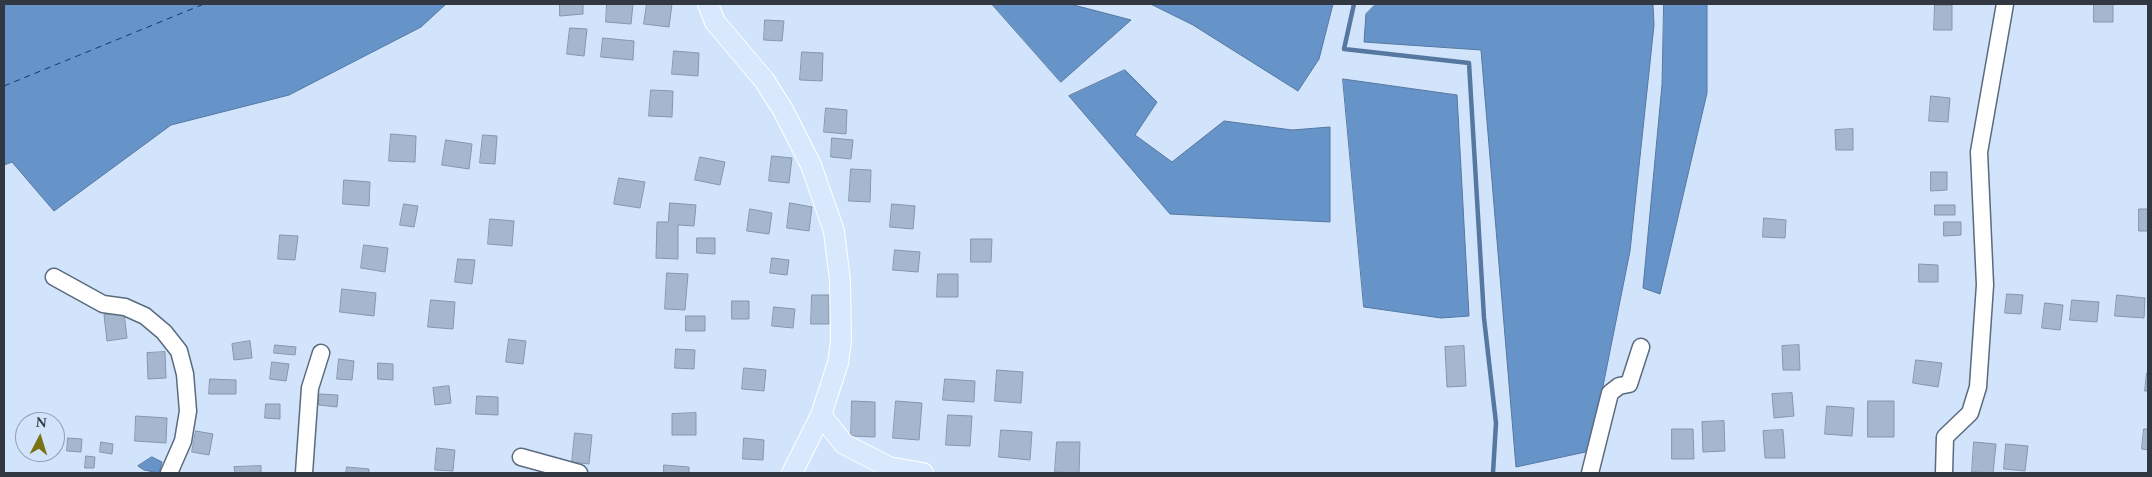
<!DOCTYPE html>
<style>
body{margin:0}
#map{position:relative;width:2152px;height:477px;overflow:hidden;background:#d1e4fb;font-family:Spectral,serif}
canvas{display:block}
.frame{position:absolute;inset:0;border:5px solid #313841;pointer-events:none}
.north{position:absolute;left:15px;top:412px;width:50px;height:50px;box-sizing:border-box;background:#d1e4fb;border:1px solid #919fb1;border-radius:50%;rotate:5deg;font-size:14px;font-weight:700;line-height:20px;text-align:center;color:#313841}
.north::after{content:'';display:block;margin:auto;width:18px;height:22px;background:#7b7213;clip-path:polygon(50% 0,100% 100%,50% 72%,0 100%)}
</style>
<div id="map">
<canvas width="2152" height="477"></canvas>
<div class="frame"></div>
<div class="north">N</div>
</div>
<script>
const ctx = document.querySelector('canvas').getContext('2d');
ctx.lineJoin = 'round';
function fillPath(path, color) { ctx.fillStyle = color; ctx.fill(path, 'evenodd'); }
function strokePath(path, color, width, dash) { ctx.strokeStyle = color; ctx.lineWidth = width; ctx.lineCap = dash ? 'butt' : 'round'; ctx.setLineDash(dash || []); ctx.stroke(path); }
const water = new Path2D(`
 M4,4H446L421,27L289,95L171,125L54,211L12,162L4,165Z
 M992,4H1070L1131,20L1061,82Z
 M1151,4H1333L1319,59L1298,91L1193,25Z
 M1376,4H1653L1654,25L1630,251L1590,451L1516,467L1481,50L1364,42L1366,14Z
 M1664,4H1707V93L1660,294L1643,288L1662,85Z
 M1125,70L1157,102L1135,135L1172,162L1224,121L1292,130L1330,127V222L1170,214L1069,96Z
 M1343,79L1457,95L1469,316L1441,318L1364,307Z
 M152,457L162,462L159,473L144,470L138,466Z`);
fillPath(water, '#6693c8');
strokePath(water, '#5678a0', 1);
strokePath(new Path2D(`
 M1354,4L1344,49L1469,63L1484,318L1496,423L1493,473`), '#5678a0', 4.5);
strokePath(new Path2D(`
 M4,86L204,4`), '#0c3c6d', 1, [6, 5]);
const building = new Path2D(`
 M560,4H583V14L560,16Z
 M607,4H633L631,24L606,22Z
 M647,4H672L669,27L644,24Z
 M2094,4H2113V22H2094Z
 M1935,5H1952V30H1934Z
 M765,20L784,21L782,41L764,40Z
 M570,28L587,29L584,56L567,54Z
 M603,38L634,41L633,60L601,57Z
 M674,51L699,53L698,76L672,74Z
 M802,52L823,53L822,81L800,80Z
 M651,90L673,91L672,117L649,116Z
 M1931,96L1950,98L1948,122L1929,121Z
 M826,108L847,110L846,134L824,132Z
 M1853,129V150H1836L1835,130Z
 M391,134L416,136L415,162L389,161Z
 M483,135L497,136L495,164L480,163Z
 M832,138L853,140L851,159L831,157Z
 M446,140L472,144L469,169L442,165Z
 M772,156L792,158L789,183L769,181Z
 M700,157L725,162L720,185L695,180Z
 M851,169L871,170L870,202L849,201Z
 M1931,172H1947V190L1931,191Z
 M619,178L645,182L640,208L614,204Z
 M344,180L370,182L369,206L343,204Z
 M670,203L696,205L694,226L678,225V259L656,258L657,222H668Z
 M790,203L812,207L809,231L787,228Z
 M404,204L418,206L414,227L400,225Z
 M892,204L915,206L913,229L890,227Z
 M1935,205H1955V215H1935Z
 M750,209L772,213L769,234L747,231Z
 M2139,209H2148V231H2139Z
 M1764,218L1786,220L1785,238L1763,237Z
 M490,219L514,221L512,246L488,244Z
 M1944,222H1961V235L1944,236Z
 M280,235L298,236L295,260L278,259Z
 M697,238H715V254L697,253Z
 M971,239H992L991,262H971Z
 M364,245L388,248L385,272L361,268Z
 M895,250L920,252L918,272L893,270Z
 M772,258L789,260L787,275L770,273Z
 M458,259L475,260L472,284L455,282Z
 M1919,264L1938,265V282H1919Z
 M667,273L688,274L685,310L665,309Z
 M938,274H958V297H937Z
 M342,289L376,293L374,316L340,312Z
 M2007,294L2023,295L2021,314L2005,313Z
 M812,295H829V324H811Z
 M2117,295L2145,298L2144,318L2115,316Z
 M431,300L455,302L453,329L428,327Z
 M2072,300L2099,302L2097,322L2070,320Z
 M732,301H749V319H732Z
 M2045,303L2063,305L2060,330L2042,328Z
 M774,307L795,309L793,328L772,326Z
 M124,313L127,338L107,341L104,315Z
 M686,316H705V331H686Z
 M509,339L526,341L523,364L506,362Z
 M250,341L252,358L234,360L232,344Z
 M275,345L296,347L295,355L274,353Z
 M1799,345L1800,370H1783L1782,346Z
 M1464,346L1466,386L1447,387L1445,347Z
 M676,349L695,350L694,369L675,368Z
 M165,352L166,378L148,379L147,353Z
 M339,359L354,361L352,380L337,379Z
 M1916,360L1942,363L1938,387L1913,383Z
 M272,362L289,364L286,381L270,379Z
 M378,363L393,364V380L378,379Z
 M744,368L766,370L764,391L742,389Z
 M997,370L1023,372L1021,403L995,401Z
 M2147,373H2148V391H2145Z
 M210,379L236,380V394H209Z
 M945,379L975,381L974,402L943,400Z
 M449,386L451,403L435,405L433,388Z
 M1792,393L1794,416L1774,418L1772,394Z
 M319,394L338,395L337,407L319,405Z
 M477,396L498,397V415L476,414Z
 M852,401L875,402V437L851,436Z
 M896,401L922,403L919,440L893,438Z
 M1868,401H1894V437H1868Z
 M266,404H280V419L265,418Z
 M1827,406L1854,408L1852,436L1825,434Z
 M696,413V435H672V414Z
 M948,415L972,416L970,446L946,445Z
 M136,416L167,418L166,443L135,441Z
 M1724,421L1725,451L1703,452L1702,422Z
 M1672,429H1693L1694,459H1672Z
 M2144,429H2148V450L2142,449Z
 M1001,430L1032,432L1030,460L999,457Z
 M1783,430L1785,458H1765L1763,431Z
 M196,431L213,434L209,455L192,452Z
 M575,433L592,435L589,464L572,462Z
 M68,438L82,439L81,452L67,451Z
 M744,438L764,440L763,460L743,459Z
 M101,442L113,444L112,454L100,452Z
 M1057,442H1080L1079,473L1055,472Z
 M1974,442L1996,444L1993,473L1972,472Z
 M2006,444L2028,446L2025,471L2004,469Z
 M437,448L455,450L453,471L435,470Z
 M86,456L95,457L94,468H85Z
 M664,465L689,467V473H664Z
 M261,466V473H235L234,467Z
 M347,467L369,469V473H346Z`);
fillPath(building, '#a5b7ce');
strokePath(building, '#8596ac', 1);
const minor = new Path2D(`
 M54,277L103,304L125,307L145,316L164,332L179,351L185,374L188,411L183,441L169,473
 M521,457L579,473
 M304,473L310,388L321,353
 M1590,473L1610,393L1619,386L1629,384L1641,347
 M1944,473L1945,437L1970,413L1978,387L1985,285L1979,152L2005,4`);
const major = new Path2D(`
 M708,4L715,22L764,80L783,110L811,165L834,231L840,281L841,341L838,363L821,415L792,473
 M821,415L844,444L889,467L923,473`);
strokePath(minor, '#5a6b7f', 19);
strokePath(major, '#fff', 22);
strokePath(minor, '#fff', 16);
strokePath(major, '#d8e9fe', 20);
</script>
